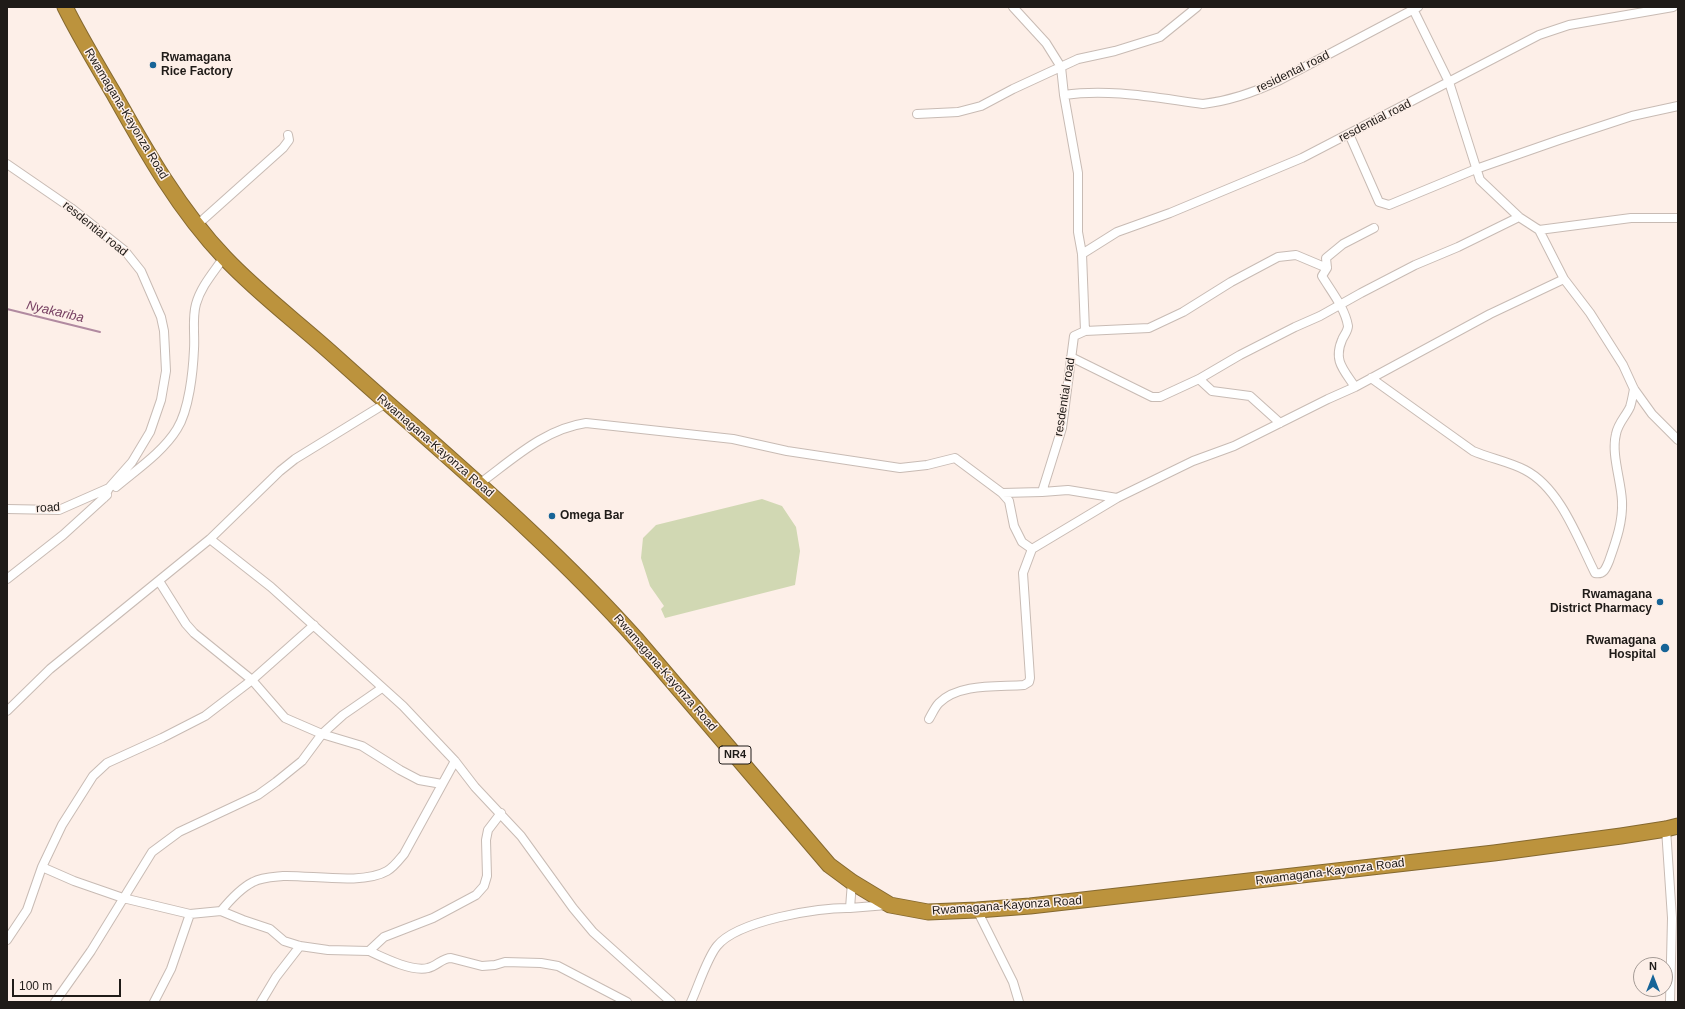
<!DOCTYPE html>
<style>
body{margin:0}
#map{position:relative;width:1685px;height:1009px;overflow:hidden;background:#fdefe8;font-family:Helvetica,sans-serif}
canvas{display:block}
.frame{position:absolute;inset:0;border:8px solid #1f1b18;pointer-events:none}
.north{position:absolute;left:1633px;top:957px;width:40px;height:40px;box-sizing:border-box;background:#fdefe8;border:1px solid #a49a95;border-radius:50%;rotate:0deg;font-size:11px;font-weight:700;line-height:16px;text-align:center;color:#1f1b18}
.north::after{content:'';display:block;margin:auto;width:14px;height:18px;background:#176497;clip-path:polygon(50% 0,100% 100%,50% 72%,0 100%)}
.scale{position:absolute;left:12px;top:979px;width:109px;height:18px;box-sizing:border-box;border:2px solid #1f1b18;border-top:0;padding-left:5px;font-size:12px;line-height:14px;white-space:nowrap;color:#1f1b18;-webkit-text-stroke:3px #fdefe8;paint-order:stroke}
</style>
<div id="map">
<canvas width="1685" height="1009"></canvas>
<div class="frame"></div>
<div class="north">N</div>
<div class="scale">100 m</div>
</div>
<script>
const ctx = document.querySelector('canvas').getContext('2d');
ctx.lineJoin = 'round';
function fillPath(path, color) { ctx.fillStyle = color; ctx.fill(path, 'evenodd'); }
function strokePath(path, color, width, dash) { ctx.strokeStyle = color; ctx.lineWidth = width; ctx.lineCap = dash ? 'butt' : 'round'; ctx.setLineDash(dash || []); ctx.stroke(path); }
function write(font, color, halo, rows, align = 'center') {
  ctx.font = font + ' Helvetica,sans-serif'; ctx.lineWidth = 3; ctx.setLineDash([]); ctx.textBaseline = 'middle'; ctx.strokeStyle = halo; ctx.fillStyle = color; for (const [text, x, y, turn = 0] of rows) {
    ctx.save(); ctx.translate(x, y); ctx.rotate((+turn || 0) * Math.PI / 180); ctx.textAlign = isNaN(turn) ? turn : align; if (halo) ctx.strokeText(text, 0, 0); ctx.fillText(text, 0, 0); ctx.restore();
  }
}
fillPath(new Path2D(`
 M762,499L782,506L796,527L800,551L795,585L665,618L661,609L664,606L650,586L641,558L643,538L656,525Z`), '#d1d8b3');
strokePath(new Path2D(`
 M7,309L100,332`), '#b18aa0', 2);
const street = new Path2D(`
 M1013,7L1046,43L1061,67L1064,95L1078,173V232L1082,254L1085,331L1074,336L1062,428L1042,492
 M1412,7L1449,82L1480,180L1519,217L1539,230L1564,279L1590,313L1623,365L1634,389L1652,414L1678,440
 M1064,95C1110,88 1157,98 1203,104C1228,101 1255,92 1278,81L1418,7
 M917,114L958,112L981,106L1013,89L1078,59L1115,51L1160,37L1197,7
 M1349,134L1379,202L1389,205L1476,169L1559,140L1632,116L1678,106
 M7,164L71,208L125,251L141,271L161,317L164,331L166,371L161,400L150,432L132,462L109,488L104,498
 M197,225L283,148L289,140L288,135
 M1539,230L1631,218H1678
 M1082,254L1117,232L1170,213L1302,158L1539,35L1569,25L1673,7
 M1085,331L1149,328L1183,312L1231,282L1278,257L1296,255L1327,268
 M1071,357L1152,397H1160L1199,379L1240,355L1295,327L1320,316L1361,293L1415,265L1458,247L1519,217
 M1371,378L1473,451C1489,458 1510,462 1525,470C1560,488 1578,539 1595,573C1604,575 1606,568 1609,561C1616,541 1623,522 1622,501C1621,480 1611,454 1616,434C1618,423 1626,416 1630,407C1632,401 1633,394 1634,389
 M1199,379L1212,391L1250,396L1280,423
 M1355,387C1344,370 1333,361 1342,340C1344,335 1348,331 1348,326C1345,308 1331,291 1322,276L1327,268L1326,258L1343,244L1374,228
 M479,484C512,460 544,429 586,423L733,439L787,451L900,468L927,465L955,458L1002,493L1009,501L1014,526L1022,542L1032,549L1023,573L1030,678L1029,682L1024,685C998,687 959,683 939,703C935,707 932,714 929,719
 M116,487C136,470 163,452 177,429C189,410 193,372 194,349C195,334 192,318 196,304C201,286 214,272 224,257
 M1002,493L1042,492L1068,490L1117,498L1193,461L1234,446L1328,399L1355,387L1490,314L1564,279
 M7,509L59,510L109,488
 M210,539L271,587L403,706L455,761L475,787L521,836L573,908L593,932L671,1002
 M1032,549L1117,498
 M7,579L63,535L107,495
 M159,581L186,624L194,633L252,680L285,718L322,734L362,746L400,770L419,780L442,784
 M7,711L50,669L210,539L280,471L295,459L386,403
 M1666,829L1672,918L1670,1002
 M42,867L74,881L123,898L190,914L221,911C230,900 241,888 253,882C262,877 273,877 283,876C311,875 363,885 387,871C394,867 399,860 404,854L455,761
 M850,908L887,905
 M977,910L1013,982L1019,1002
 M221,911L243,920L270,929L284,941L300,946L328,950L369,951L384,937L433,918L476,895L484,886L487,876L486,840L488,830L501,813
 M7,940L27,910L42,867L62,825L93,776L107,763L162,738L205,716L252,680L314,625
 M369,951C384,958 412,972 428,968C437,966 442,958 451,958L482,966L495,965L505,962L541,963L558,966L627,1002
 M55,1002L91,951L152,852L179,832L258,795L276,782L302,761L322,734L343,715L382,688
 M154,1002L171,969L190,914
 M261,1002L276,977L300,946
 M691,1002C698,987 707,958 717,946C737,921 818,907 850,908L852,882`);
const highway = new Path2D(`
 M65,7C80,37 97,65 114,94C146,151 179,210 225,258C260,295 301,325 338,359C440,451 546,538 637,640L829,865L852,882L890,905L928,912L977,910L1030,906L1494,853L1621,836L1666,829L1678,826`);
strokePath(street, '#c8bbb4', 10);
strokePath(highway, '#856930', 17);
strokePath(street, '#fff', 8);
strokePath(highway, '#bc933d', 15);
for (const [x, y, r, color] of [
 [153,65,4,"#176497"],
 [552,516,4,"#176497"],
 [1660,602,4,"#176497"],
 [1665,648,5,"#176497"]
]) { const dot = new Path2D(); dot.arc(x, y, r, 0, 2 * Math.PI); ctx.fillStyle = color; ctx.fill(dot); strokePath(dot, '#fdefe8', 1.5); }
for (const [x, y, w] of [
 [735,755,32]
]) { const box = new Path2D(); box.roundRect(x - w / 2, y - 9, w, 18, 3); ctx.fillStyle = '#fdefe8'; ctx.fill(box); strokePath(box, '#1f1b18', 1); }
write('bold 11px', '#1f1b18', null, [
 ["NR4",735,755]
]);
write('bold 12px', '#1f1b18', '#fdefe8', [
 ["Rwamagana",161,58],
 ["Rice Factory",161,72],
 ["Omega Bar",560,516],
 ["Rwamagana",1652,595,"right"],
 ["District Pharmacy",1652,609,"right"],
 ["Rwamagana",1656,641,"right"],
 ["Hospital",1656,655,"right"]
], 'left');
write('12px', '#1f1b18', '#fdefe8', [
 ["residental road",1293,72,-26],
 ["Rwamagana-Kayonza Road",126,114,59],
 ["resdential road",1375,121,-27],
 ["resdential road",95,229,39],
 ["resdential road",1065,397,-81],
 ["Rwamagana-Kayonza Road",435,446,41],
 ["road",48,508,-4],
 ["Rwamagana-Kayonza Road",665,673,49],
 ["Rwamagana-Kayonza Road",1330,872,-7],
 ["Rwamagana-Kayonza Road",1007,906,-4]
]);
write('italic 13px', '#794364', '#fdefe8', [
 ["Nyakariba",55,312,13]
]);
</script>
